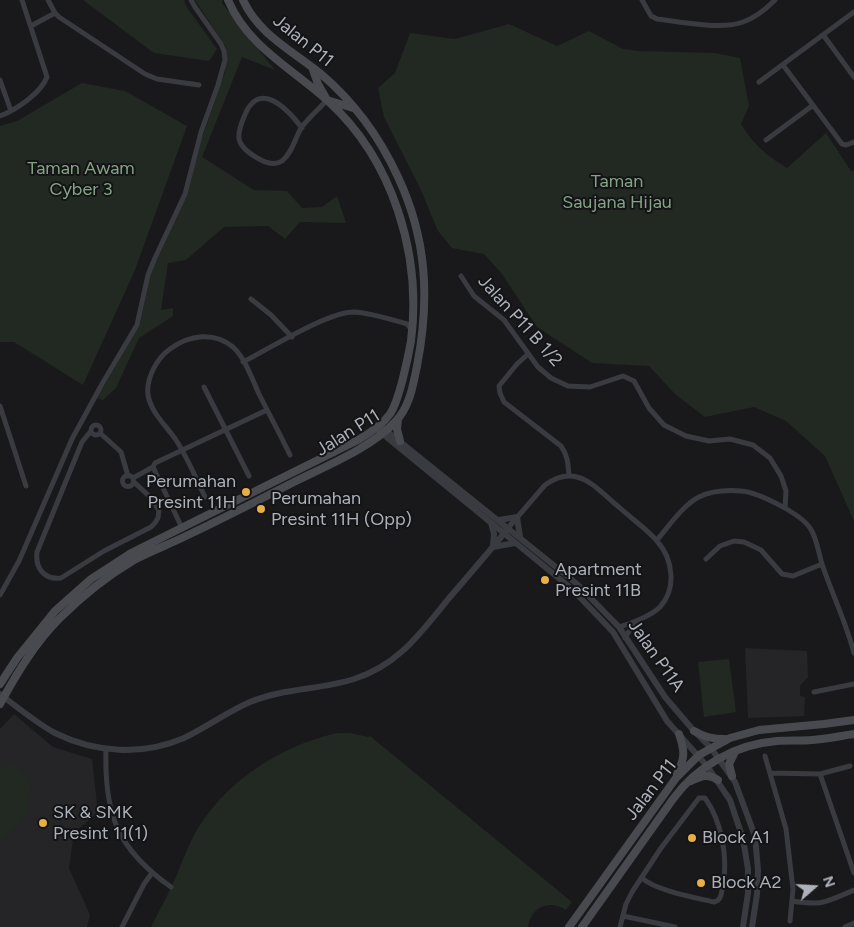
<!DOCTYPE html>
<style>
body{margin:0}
#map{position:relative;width:854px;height:927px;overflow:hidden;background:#19191b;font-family:Figtree,sans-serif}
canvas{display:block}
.north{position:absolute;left:789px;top:862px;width:50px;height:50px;-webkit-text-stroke:4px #141416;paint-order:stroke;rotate:71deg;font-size:14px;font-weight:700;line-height:20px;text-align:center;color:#acb1ba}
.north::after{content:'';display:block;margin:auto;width:18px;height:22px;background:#acb1ba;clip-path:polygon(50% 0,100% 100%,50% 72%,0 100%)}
</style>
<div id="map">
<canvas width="854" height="927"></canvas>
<div class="north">N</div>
</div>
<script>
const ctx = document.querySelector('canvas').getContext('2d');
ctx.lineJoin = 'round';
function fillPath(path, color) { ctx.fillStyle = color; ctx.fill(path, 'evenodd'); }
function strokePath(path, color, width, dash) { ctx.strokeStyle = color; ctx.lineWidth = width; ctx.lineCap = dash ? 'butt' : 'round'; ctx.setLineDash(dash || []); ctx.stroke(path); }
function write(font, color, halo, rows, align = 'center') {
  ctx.font = font + ' Figtree,sans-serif'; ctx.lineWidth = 4; ctx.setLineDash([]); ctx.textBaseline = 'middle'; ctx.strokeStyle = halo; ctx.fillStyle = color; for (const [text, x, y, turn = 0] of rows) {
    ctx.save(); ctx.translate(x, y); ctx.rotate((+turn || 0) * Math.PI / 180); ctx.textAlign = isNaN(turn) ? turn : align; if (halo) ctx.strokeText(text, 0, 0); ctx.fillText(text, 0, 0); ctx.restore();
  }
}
fillPath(new Path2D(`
 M745,648L807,651L808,677L800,686V696L805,697L804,716L748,718Z
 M14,714L53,747L92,759L98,813L74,832L69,868L90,915L87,927H0V729Z`), '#252528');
fillPath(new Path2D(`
 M83,0H184L186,6L217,49L209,61L154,53Z
 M195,0H222V3L275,70L242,57L202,157L254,190L287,191L302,208L322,207L337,196L346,223L300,222L285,239L268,226L224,227L186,260L168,263L161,310L173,308V316L139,338L116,388L103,400L97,398L140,324L150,276L168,236L225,72L226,47Z
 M509,24L557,46L589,31L623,49L638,51L715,53L740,58L749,106L741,124C754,145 766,155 787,168L826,133L851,171H854V521L825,456L786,421L754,407L705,417L676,395L649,366L592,363L537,327L502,274L484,254L452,248L438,231L420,188L384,117L378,88L395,73L410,33L455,39Z
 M82,83L125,91L187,126L135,270L83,385L14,342H0V126L17,121Z
 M729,659L736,712L704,717L698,662Z
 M337,733H350L368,737L370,736L572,902L566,910C549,899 531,907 528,927H151C159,911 168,895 175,879C181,865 186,851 193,837C222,783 279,746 337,733Z
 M12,764L31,780L28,812L0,843V769Z`), '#212922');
strokePath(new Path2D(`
 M48,0L55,13L59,17L145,74L157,79L199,85
 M642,0L651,16L657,19C680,22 722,30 743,22C755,18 766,9 775,0
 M31,26L55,13
 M824,36L854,77
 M783,65L842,144L846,145L854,142
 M0,80L11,111
 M759,82L854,12
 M0,116C16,110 41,93 47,77L22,0
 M302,128C286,107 258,79 244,117C241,124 238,132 239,139C241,148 253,156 261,160C267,163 275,166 282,161C292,153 295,139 301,128C308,118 319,109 327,100
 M766,140L812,106
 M461,276L474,296L504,320L538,367L551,378L568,386L590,387L623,376L634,381L649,408L664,425L686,436L709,441L730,439L753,445L770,458L781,476L786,491L785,508
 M251,299L271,315L292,337
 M528,354L517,364L499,386L500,393L504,402L561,446C568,456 568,464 569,476
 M243,362C269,349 327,312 354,312C371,313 390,319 407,324L411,329
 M204,387L249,476
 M0,406L26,486
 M91 430a5 5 0 1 1 10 0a5 5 0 1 1-10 0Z
 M91,431L82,442L37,552C35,568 44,580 61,578L104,551L151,527L155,523L158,518L159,510L149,496L134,482
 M100,433L121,452L128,476
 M153,467L182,528
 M122.5 481a5.5 5.5 0 1 1 11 0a5.5 5.5 0 1 1-11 0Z
 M133,478L153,467L155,463L267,410
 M205,497C196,478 187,457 176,440C166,425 151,413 148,395C146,378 157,358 170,349C189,335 214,331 233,347C245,358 252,379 259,394C269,414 280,434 290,455
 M508,528L545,485C555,478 565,474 577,477C593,481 607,498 620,508C632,519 647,529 657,541C673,559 677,588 660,607C651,616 630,624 619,627
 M657,540C668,527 684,504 699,497C711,491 728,490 741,491C758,492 801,514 810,528C817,538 818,551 822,564C832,594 846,622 854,653
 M706,559L720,546L734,541L744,542L761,550L782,574L793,576L822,564
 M0,595L19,561L72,439L102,384L137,325L148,275L155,258L185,194L201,132L218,85L225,60L224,51L221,44L195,7L191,0
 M625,638L634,623
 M814,692L854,684
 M106,749C104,814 117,849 171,887
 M765,756L786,829L793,889L790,921
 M770,773L820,774L850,766
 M820,774L854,873
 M792,901C823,906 826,902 854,890
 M623,916L675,927
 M122,927L144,884L152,873
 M620,927L626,904L632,892L661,848L699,798H705C722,822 728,857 723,886C721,893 722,900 714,902C697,898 654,890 642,878
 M845,927L854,923`), '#3a3b40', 5);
strokePath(new Path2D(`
 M383,428L577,584L619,627L665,697L694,731L711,748L735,782L755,836L758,870L757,894L752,927
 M379,431L572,589L613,632L667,721L707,766L730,800L743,839L748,869V893L743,927
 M499,520L517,517L520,537
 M491,523L494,534L493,546
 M493,547L515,543
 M0,694C14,705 40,725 55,733C95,753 143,756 184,738C207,727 227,712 250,702C284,688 320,690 354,679C399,665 421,632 450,597C469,575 488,553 506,531`), '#3a3b40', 6);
strokePath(new Path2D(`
 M312,67L318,84L327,100L353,108
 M398,419L397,429L400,441
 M0,684L17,658L55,611L91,579L131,553L358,440C370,433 382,425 390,414C399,401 408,358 411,341C422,255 393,160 328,101C293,69 247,46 228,0
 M0,704C17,673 35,643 60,618C81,597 107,576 134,560C151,551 170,544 188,535C224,518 259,500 294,482C328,465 371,448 396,421C410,406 413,385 417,366C430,299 427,239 398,177C380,138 354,102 321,74C293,51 259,35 243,0
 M694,731C705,737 712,739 725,739
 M677,774C685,758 685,751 679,734
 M732,776L729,764L735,752
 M691,781C701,776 708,773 718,780
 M569,927L676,778L699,755L730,738L759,730L824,724L854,720
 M582,927L673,799C697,766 736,744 777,741C789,740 801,741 812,740C826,739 840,736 854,734`), '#494a50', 8);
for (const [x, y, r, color] of [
 [246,492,5,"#e8af44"],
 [261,509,5,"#e8af44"],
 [545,580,5,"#e8af44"],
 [43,823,5,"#e8af44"],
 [692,838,5,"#e8af44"],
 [701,883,5,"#e8af44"]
]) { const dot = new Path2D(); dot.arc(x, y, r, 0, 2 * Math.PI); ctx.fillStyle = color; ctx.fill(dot); strokePath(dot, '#141416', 2); }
write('18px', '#acb1ba', '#141416', [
 ["Jalan P11",303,41,39],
 ["Jalan P11 B 1/2",520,321,48],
 ["Jalan P11",348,433,-32],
 ["Jalan P11A",656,656,55],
 ["Jalan P11",651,790,-52]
]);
write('18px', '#85a486', '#141416', [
 ["Taman Awam",81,169],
 ["Cyber 3",81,190],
 ["Taman",617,182],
 ["Saujana Hijau",617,203]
]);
write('18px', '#acb1ba', '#141416', [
 ["Perumahan",236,482,"right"],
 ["Presint 11H",236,503,"right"],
 ["Perumahan",271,499],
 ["Presint 11H (Opp)",271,520],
 ["Apartment",555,570],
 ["Presint 11B",555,591],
 ["SK & SMK",53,813],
 ["Presint 11(1)",53,834],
 ["Block A1",702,838],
 ["Block A2",711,883]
], 'left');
</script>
